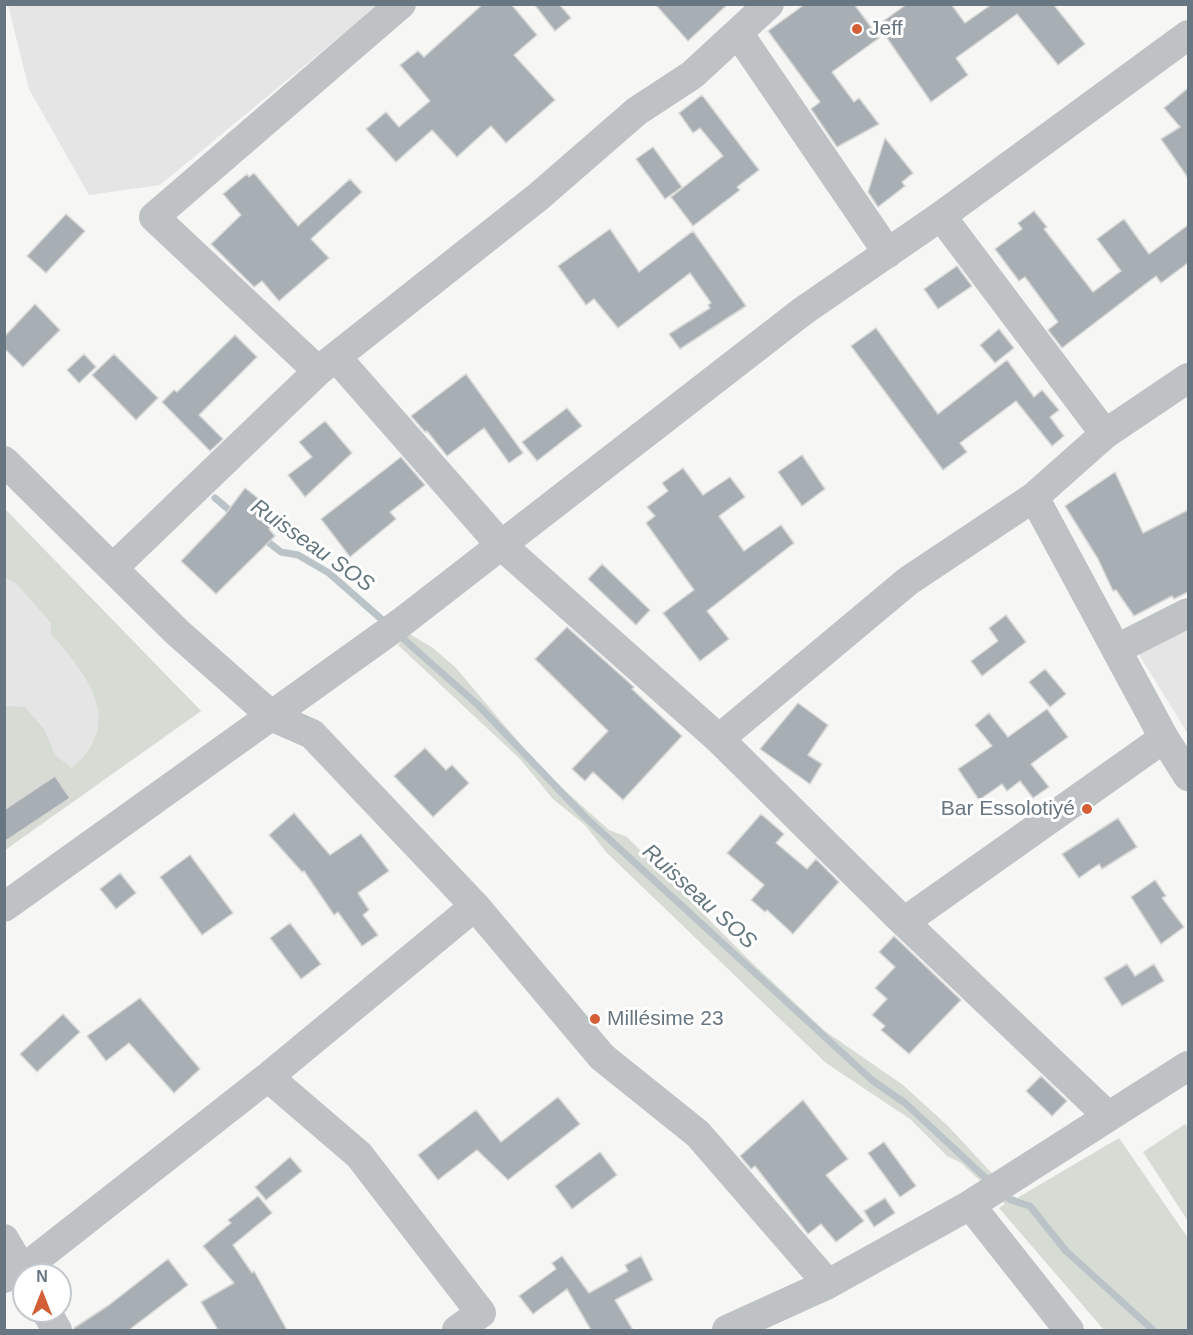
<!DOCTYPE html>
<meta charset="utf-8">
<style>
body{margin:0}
#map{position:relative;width:1193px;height:1335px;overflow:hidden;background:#f6f6f4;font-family:Helvetica,sans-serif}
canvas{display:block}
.frame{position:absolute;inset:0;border:6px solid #687682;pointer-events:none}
.north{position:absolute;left:12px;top:1263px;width:60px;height:60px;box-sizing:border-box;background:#fff;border:2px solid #c3c8cd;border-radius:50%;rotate:0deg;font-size:16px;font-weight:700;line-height:24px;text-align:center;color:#687682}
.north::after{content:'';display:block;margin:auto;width:21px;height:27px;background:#d45f37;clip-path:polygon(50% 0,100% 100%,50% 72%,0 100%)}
</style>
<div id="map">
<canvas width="1193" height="1335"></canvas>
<div class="frame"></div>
<div class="north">N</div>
</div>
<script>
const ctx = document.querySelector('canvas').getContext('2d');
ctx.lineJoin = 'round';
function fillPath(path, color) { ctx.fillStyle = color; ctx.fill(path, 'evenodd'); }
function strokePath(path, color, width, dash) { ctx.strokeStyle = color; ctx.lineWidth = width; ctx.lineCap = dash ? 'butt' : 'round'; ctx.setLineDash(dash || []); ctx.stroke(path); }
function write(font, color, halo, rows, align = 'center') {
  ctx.font = font + ' Helvetica,sans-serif'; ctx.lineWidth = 6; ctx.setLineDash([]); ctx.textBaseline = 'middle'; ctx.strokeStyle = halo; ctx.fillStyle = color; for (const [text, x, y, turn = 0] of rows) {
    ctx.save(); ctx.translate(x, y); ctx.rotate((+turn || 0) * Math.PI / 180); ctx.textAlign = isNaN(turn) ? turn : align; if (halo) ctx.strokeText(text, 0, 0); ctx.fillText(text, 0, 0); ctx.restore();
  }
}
fillPath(new Path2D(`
 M8,5H378L160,185L89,195L29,89Z
 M4,508L201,711L5,850H4Z
 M1188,625V734L1135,648Z`), '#e4e5e4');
fillPath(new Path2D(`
 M4,508L201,711L5,850V706L25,707L44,729L55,755L72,768C126,723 87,674 51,634V623L16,583L5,577Z
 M408,633L433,648L456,668L543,771L609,830L627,837L748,959L825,1031L903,1085L948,1126L1012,1195L1017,1198L1119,1138L1188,1238V1330H1104L999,1208L1005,1204L961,1163L947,1156L910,1119L826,1063L606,852L585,825L553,799L520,759L398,645Z
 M1185,1124L1188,1128V1221L1143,1152Z`), '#d6dbd3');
strokePath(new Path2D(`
 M215,498L234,514
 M263,538L281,552L298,555L329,573L388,625
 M398,634L478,705L585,817L873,1081L905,1103L990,1182
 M1003,1194L1011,1200L1030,1206L1066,1251L1153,1330`), '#b9c3c8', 7);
const building = new Path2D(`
 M483,4H511L537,35L514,55L555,100L506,143L491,126L457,157L432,130L396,162L366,129L386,112L399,127L430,101L400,65L418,51L424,57Z
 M534,4H559L571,18L555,31Z
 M655,4H728L688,41Z
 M805,4H854L879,38L832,72L854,102L859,98L879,124L837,147L811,109L820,102L768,31Z
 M907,4H951L965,23L992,4H1053L1085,44L1058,65L1017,14L956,58L968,75L931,102L878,25Z
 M1188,88V178L1161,139L1180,127L1164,108Z
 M702,95L759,170L737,187L740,190L693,226L671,197L723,156L700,128L693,133L679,113Z
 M885,138L913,173L902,182L905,186L878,207L868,192Z
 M653,147L682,187L665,199L636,159Z
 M254,173L298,226L350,179L362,192L311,239L329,258L279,301L262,281L254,287L211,244L241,215L223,194L247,174L249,177Z
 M1034,211L1047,227L1044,229L1093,292L1121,271L1097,239L1124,219L1149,254L1188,225V263L1161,283L1156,276L1062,348L1048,330L1058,322L1025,277L1019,281L995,249L1022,229L1018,223Z
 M66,214L85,231L46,273L27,256Z
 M610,229L639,272L693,231L746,306L680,349L669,334L710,308L708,305L711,303L690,273L618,328L594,299L586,305L558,266Z
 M957,266L972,286L938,309L924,289Z
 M35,304L60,330L23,367L4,348V337Z
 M876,328L938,414L1007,360L1034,397L1042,390L1059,410L1050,417L1064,436L1052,446L1016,401L960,443L967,452L943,470L851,346Z
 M999,329L1014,348L995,363L980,345Z
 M235,335L257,357L199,415L223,439L210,451L162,402L174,390L177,392Z
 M84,354L96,367L79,383L67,370Z
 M114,354L158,398L136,420L92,375Z
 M466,374L523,453L509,463L484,428L447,456L427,431L425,432L411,416Z
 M567,408L582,426L537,461L522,442Z
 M325,421L352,453L305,497L288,475L312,457L299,442Z
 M802,455L825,489L802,506L778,472Z
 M401,457L425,485L390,512L396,519L350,557L321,519Z
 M683,468L703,495L730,477L745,497L719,516L744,551L781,525L794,543L707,611L729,639L700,661L663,613L694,590L646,523L655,516L647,507L668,491L662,483Z
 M1115,472L1143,533L1188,510V592L1174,599L1172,596L1134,616L1116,590L1113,591L1098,559L1065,506Z
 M245,488L282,517L269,529L275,536L216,594L181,561L224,516Z
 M602,564L650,610L636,625L588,579Z
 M1006,615L1026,642L982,676L971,661L998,641L989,628Z
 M567,627L634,687L632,689L682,736L623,800L593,772L585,781L572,769L608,731L535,659Z
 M1045,669L1066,694L1050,707L1029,682Z
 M798,703L828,725L808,755L822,764L810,784L760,749Z
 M1047,709L1068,737L1031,764L1049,787L1033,798L1020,781L1007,791L1002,784L979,800L958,769L992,746L975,725L989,713L1008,737Z
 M425,748L446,770L452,765L469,783L433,817L394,776Z
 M55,776L70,798L4,842V810Z
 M294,813L330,855L361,834L389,871L358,893L369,910L363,915L378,935L362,946L338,912L334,915L304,871L302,872L269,835Z
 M761,814L784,834L776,843L807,869L816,859L839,882L793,934L767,910L765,912L751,900L764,885L727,853Z
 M1118,818L1137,847L1102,869L1099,864L1079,878L1062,854Z
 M190,855L233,913L202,935L160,877Z
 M120,873L136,893L116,909L100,889Z
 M1155,880L1166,896L1162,898L1184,927L1161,944L1131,897Z
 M290,923L321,964L301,979L270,938Z
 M894,936L961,1000L909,1054L881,1030L885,1026L872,1015L887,999L875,988L895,967L879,952Z
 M1127,964L1135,976L1154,964L1164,981L1122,1006L1104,978Z
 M140,998L200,1069L174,1093L129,1043L106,1061L87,1036Z
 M63,1014L80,1032L37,1072L20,1054Z
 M1041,1076L1067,1101L1052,1116L1026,1091Z
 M558,1097L580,1124L508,1180L477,1150L438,1180L418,1155L476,1110L501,1142Z
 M803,1100L848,1159L826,1175L864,1221L836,1242L821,1224L808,1234L755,1166L751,1169L740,1156Z
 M884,1142L916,1186L900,1197L868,1153Z
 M600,1152L617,1175L572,1209L555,1186Z
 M290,1157L302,1171L266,1200L255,1187Z
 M258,1196L272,1213L233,1245L252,1273L254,1271L287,1330H218L201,1302L234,1283L203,1246L231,1223L228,1220Z
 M885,1198L895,1213L874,1227L864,1211Z
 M562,1256L589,1293L628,1271L625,1265L641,1256L653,1280L615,1300L633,1330H591L567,1289L533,1314L519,1296L556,1269L552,1263Z
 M168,1259L188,1285L129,1330H74V1328L109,1305Z`);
fillPath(building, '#a8afb4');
strokePath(building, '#d8d8d6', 1.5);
strokePath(new Path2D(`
 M738,33L888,253
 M941,216L1105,434
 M336,357L500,544L719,739L904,922L1164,738L1034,497
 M318,371L154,217L401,4
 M4,461L177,632L273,717L312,734L475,906L602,1057L698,1134L828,1284
 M114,567L318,371L538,197L637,111L692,75L769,4
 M1117,649L1188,613
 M1164,738L1188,776
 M719,739L908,581L1034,497L1105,434L1188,378
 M4,907L402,622L803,311L941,216L1188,35
 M904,922L1108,1116
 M268,1077L475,906
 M970,1205L1069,1330
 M4,1239L25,1275
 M4,1278L22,1270L268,1077L359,1155L481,1313L457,1330
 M46,1311L57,1330
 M727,1330L828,1284L970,1205L1188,1066`), '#bec2c5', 30);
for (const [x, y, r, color] of [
 [857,29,6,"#d45f37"],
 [1087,809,6,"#d45f37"],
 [595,1019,6,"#d45f37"]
]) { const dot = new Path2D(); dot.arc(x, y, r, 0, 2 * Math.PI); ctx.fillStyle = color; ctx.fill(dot); strokePath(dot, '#fff', 2); }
write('21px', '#687682', '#fff', [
 ["Jeff",869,29],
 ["Bar Essolotiyé",1075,809,"right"],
 ["Millésime 23",607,1019]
], 'left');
write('italic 22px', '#64777f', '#fff', [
 ["Ruisseau SOS",312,546,35],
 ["Ruisseau SOS",699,897,42]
]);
</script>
